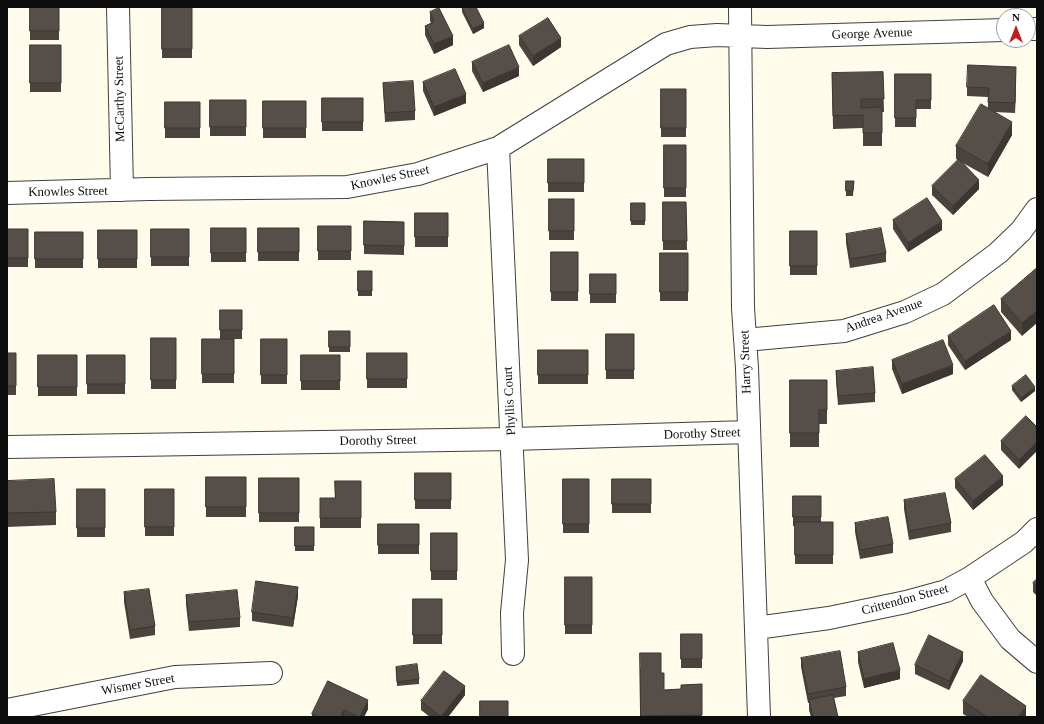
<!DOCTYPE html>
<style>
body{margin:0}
#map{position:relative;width:1044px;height:724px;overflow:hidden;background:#fffcec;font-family:Georgia,serif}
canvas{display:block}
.frame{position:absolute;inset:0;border:8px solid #0d0d0d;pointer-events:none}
.north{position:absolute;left:996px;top:8px;width:40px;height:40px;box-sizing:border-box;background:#fff;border:1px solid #9e9e9e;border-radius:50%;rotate:0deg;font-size:11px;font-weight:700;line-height:16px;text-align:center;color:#0d0d0d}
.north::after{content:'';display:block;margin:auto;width:14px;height:18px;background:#c61b1d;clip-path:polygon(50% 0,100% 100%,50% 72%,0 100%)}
</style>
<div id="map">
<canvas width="1044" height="724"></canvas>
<div class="frame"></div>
<div class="north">N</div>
</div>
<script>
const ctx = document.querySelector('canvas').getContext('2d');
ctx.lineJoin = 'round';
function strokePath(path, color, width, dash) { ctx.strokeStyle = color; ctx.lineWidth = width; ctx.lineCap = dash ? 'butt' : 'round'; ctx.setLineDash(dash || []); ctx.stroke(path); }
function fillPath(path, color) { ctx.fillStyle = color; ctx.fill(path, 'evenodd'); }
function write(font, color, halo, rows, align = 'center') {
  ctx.font = font + ' Georgia,serif'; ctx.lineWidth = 4; ctx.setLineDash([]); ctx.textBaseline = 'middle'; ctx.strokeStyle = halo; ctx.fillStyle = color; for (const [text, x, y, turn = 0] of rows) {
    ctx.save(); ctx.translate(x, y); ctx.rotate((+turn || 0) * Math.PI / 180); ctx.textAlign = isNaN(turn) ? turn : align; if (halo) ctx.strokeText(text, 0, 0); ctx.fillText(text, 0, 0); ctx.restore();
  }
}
const minor = new Path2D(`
 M118,7L122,190
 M740,7L743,308L747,368L759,717
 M1028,29H1037
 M498,148L517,560L512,613L513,654
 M7,193L149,189L347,187L418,174L498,148L666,44L690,37L717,35L767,37L1004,30
 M745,340L844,331L905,312L943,294L998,253L1021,231L1037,209
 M7,447L512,439L749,432
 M970,578L982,601L1010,639L1037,662
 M756,628L829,618L906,602L946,591L970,578L1024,542L1037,529
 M7,710L175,677L271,673`);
strokePath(minor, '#404040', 24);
strokePath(minor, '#fff', 22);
fillPath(new Path2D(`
 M30,7H59V40H30Z
 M162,7H192V58H162Z
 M462,8L484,28L473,34L462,12Z
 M430,12L453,45L434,54L425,35V26L431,23L430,21Z
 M519,36L561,47L533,66L519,45Z
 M30,45H61V92H30Z
 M472,62L519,76L483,92L472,71Z
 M883,72L884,112H882V146H863V128L833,129L832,73Z
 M895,74H931V109H916V127H895Z
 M1016,77L1015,113L994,112L1012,135L988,177L961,162L979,189L953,215L932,195V186L958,160L956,159V146L988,108V97L967,96V87Z
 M423,82L466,103L434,116L423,91Z
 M383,83L415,111V120L385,122Z
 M661,89H686V137H661Z
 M322,98H363V131H322Z
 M210,100H246V136H210Z
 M263,101H306V138H263Z
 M165,102H200V138H165Z
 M664,145H686V197H664Z
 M548,159H584V192H548Z
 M846,181H854L853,196H846Z
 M549,199H574V240H549Z
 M663,202H686L687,250H663Z
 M631,203H645V225H631Z
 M415,213H448V247H415Z
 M893,220L942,230L908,252L893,229Z
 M364,221L404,222V255L364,254Z
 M318,226H351V260H318Z
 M211,228H246V262H211Z
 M258,228H299V261H258Z
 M7,229H28V267H7Z
 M151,229H189V266H151Z
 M98,230H137V268H98Z
 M790,231H817V275H790Z
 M35,232H83V268H35Z
 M846,234L886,253V262L850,268L846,243Z
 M551,252H578V301H551Z
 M660,253H688V301H660Z
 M1037,268L1022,336L1001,312V299Z
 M358,271H372V296H358Z
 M590,274H616V303H590Z
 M220,310H242V339H234V383H202V339H220Z
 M329,331H350V352H329Z
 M606,334H634V379H606Z
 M948,336L1011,340L965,370L948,345Z
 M151,338H176V389H151Z
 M261,339H287V384H261Z
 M538,350H588V384H538Z
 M7,353H16V395H7Z
 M367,353H407V388H367Z
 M38,355H77V396H38Z
 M87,355H125V394H87Z
 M301,355H340V390H301Z
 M892,360L953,374L902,394L892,369Z
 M836,371L875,393V402L838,405L836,380Z
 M790,380H827V424H819V447H790Z
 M1012,386L1035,391L1021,402L1012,390Z
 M1026,416L1019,469L1001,450V441Z
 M415,473H451V509H415Z
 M206,477H246V517H206Z
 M259,478H299V522H259Z
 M563,479H589V533H563Z
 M612,479H651V513H612Z
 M955,479L1003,485L973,510L955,488Z
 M7,481L56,512V525L7,527Z
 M361,481V528H320V498H335Z
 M77,489H105V537H77Z
 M145,489H174V536H145Z
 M793,496H821V522H833V564H795V526H793Z
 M904,500L951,523V532L909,540L904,509Z
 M855,523L893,544V553L860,559L855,532Z
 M378,524H419V554H378Z
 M295,527H314V551H295Z
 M431,533H457V580H431Z
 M565,577H592V634H565Z
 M1037,579V596L1033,592V583Z
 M124,592L155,626V635L130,639L124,602Z
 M186,595L240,618V627L189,631L186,604Z
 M298,596L293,627L252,621V612Z
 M413,599H442V644H413Z
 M681,634H702V668H681Z
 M858,652L900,679L864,688L858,662Z
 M801,658L846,687V696L834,698L838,717H811L809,710V703H808L801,667Z
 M963,661L949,690L915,674V665Z
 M396,667L419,679V684L397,686Z
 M640,667L661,673L664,690L681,689L702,684V717H640Z
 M328,681L368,709L364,717H312V714Z
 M465,695L448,717H430L421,710V701Z
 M963,701L1026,717H968L963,714Z`), '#4a433e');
fillPath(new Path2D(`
 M484,23V28L473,34V29Z
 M453,36V45L434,54V44Z
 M561,38V47L533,66V56Z
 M519,67V76L483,92V83Z
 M1016,67V77L1015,113V103Z
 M466,94V103L434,116V107Z
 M1012,122V135L988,177V164Z
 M979,180V189L953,215V206Z
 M942,221V230L908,252V243Z
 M1037,310V323L1022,336V323Z
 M1011,331V340L965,370V361Z
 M953,365V374L902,394V384Z
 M1035,387V391L1021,402V398Z
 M1037,442V451L1019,469V460Z
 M1003,476V485L973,510V501Z
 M298,587V596L293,627V618Z
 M963,652V661L949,690V681Z
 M900,670V679L864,688V679Z
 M465,686V695L448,717H441Z
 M368,700V709L364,717H360Z
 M1026,706V717H1018Z
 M344,710V717H341Z`), '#3c3732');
const building = new Path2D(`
 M30,7H59V31H30Z
 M162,7H192V49H162Z
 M463,7H476L484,23L473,29L462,8Z
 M439,8L453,36L434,44L425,26L434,22L430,12Z
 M548,18L561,38L533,56L519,36Z
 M30,45H61V83H30Z
 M509,45L519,67L483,83L472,62Z
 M968,65L1016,67L1015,103L988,102L989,88L967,87Z
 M455,69L466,94L434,107L423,82Z
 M883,72L884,99H861V108L882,107V133H863V115L833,116L832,73Z
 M895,74H931V100H916V118H895Z
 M413,81L415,111L385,113L383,83Z
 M661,89H686V128H661Z
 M322,98H363V122H322Z
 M210,100H246V127H210Z
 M263,101H306V128H263Z
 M165,102H200V128H165Z
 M981,104L1012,122L988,164L956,146Z
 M664,145H686V188H664Z
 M548,159H584V183H548Z
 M959,159L979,180L953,206L932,186Z
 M846,181H854L853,191H846Z
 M927,198L942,221L908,243L893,220Z
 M549,199H574V231H549Z
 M663,202H686L687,241H663Z
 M631,203H645V221H631Z
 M415,213H448V237H415Z
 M364,221L404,222V246L364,245Z
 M318,226H351V251H318Z
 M211,228H246V253H211Z
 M258,228H299V252H258Z
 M881,228L886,253L850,259L846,234Z
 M7,229H28V258H7Z
 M151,229H189V257H151Z
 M98,230H137V259H98Z
 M790,231H817V266H790Z
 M35,232H83V259H35Z
 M551,252H578V292H551Z
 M660,253H688V292H660Z
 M1037,268V310L1022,323L1001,299Z
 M358,271H372V291H358Z
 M590,274H616V294H590Z
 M994,305L1011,331L965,361L948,336Z
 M220,310H242V330H220Z
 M329,331H350V347H329Z
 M606,334H634V370H606Z
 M151,338H176V380H151Z
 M202,339H234V374H202Z
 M261,339H287V375H261Z
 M943,340L953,365L902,384L892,360Z
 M538,350H588V375H538Z
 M7,353H16V386H7Z
 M367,353H407V379H367Z
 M38,355H77V387H38Z
 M87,355H125V384H87Z
 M301,355H340V381H301Z
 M873,367L875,393L838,396L836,371Z
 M1026,375L1035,387L1021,398L1012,386Z
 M790,380H827V410H819V433H790Z
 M1026,416L1037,427V442L1019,460L1001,441Z
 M985,455L1003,476L973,501L955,479Z
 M415,473H451V500H415Z
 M206,477H246V507H206Z
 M259,478H299V513H259Z
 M54,479L56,512L7,513V481Z
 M563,479H589V524H563Z
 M612,479H651V504H612Z
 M335,481H361V518H320V498H335Z
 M77,489H105V528H77Z
 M145,489H174V527H145Z
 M945,493L951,523L909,531L904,500Z
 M793,496H821V517H793Z
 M888,517L893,544L860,550L855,523Z
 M795,522H833V555H795Z
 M378,524H419V545H378Z
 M295,527H314V546H295Z
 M431,533H457V571H431Z
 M565,577H592V625H565Z
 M1037,579V587L1033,583Z
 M256,581L298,587L293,618L252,612Z
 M149,589L155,626L130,630L124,592Z
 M237,590L240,618L189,622L186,595Z
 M413,599H442V635H413Z
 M681,634H702V659H681Z
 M929,635L963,652L949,681L915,665Z
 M893,643L900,670L864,679L858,652Z
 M840,651L846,687L808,694L801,658Z
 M640,653H661V673H664V690L681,689V685L702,684V715L641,716Z
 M417,664L419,679L397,682L396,667Z
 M444,671L465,686L441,717L421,701Z
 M981,675L1026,706L1018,717H987L963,701Z
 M328,681L368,700L360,717H358L344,710L341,717H318L312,714Z
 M833,695L838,717H813L809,700Z
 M480,701H508V717H480Z`);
fillPath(building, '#564e48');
strokePath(building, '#3c3732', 1);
write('13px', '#0d0d0d', '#fff', [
 ["George Avenue",872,34,-2],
 ["McCarthy Street",120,99,-91],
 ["Knowles Street",390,178,-12],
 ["Knowles Street",68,192,-1],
 ["Andrea Avenue",884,316,-19],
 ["Harry Street",746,362,-92],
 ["Phyllis Court",510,401,-93],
 ["Dorothy Street",702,434,-2],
 ["Dorothy Street",378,441,-1],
 ["Crittendon Street",905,600,-15],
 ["Wismer Street",138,685,-10]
]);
</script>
